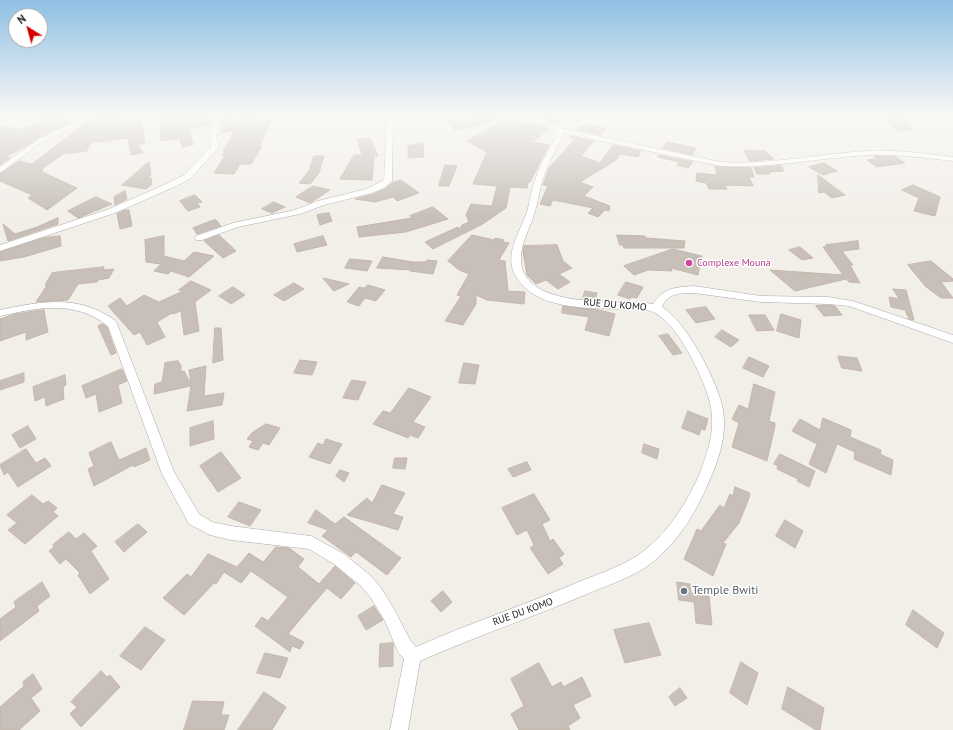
<!DOCTYPE html>
<style>
body{margin:0}
#map{position:relative;width:953px;height:730px;overflow:hidden;background:#f2efe9;font-family:"PT Sans",sans-serif}
canvas{display:block}
.north{position:absolute;left:8px;top:8px;width:40px;height:40px;box-sizing:border-box;background:#fff;border:1px solid #a7a7a7;border-radius:50%;rotate:323deg;font-size:11px;font-weight:700;line-height:16px;text-align:center;color:#222}
.north::after{content:'';display:block;margin:auto;width:14px;height:18px;background:#d40000;clip-path:polygon(50% 0,100% 100%,50% 72%,0 100%)}
</style>
<div id="map">
<canvas width="953" height="730"></canvas>
<div class="north">N</div>
</div>
<script>
const ctx = document.querySelector('canvas').getContext('2d');
ctx.lineJoin = 'round';
function fillPath(path, color) { ctx.fillStyle = color; ctx.fill(path, 'evenodd'); }
function strokePath(path, color, width, dash) { ctx.strokeStyle = color; ctx.lineWidth = width; ctx.lineCap = dash ? 'butt' : 'round'; ctx.setLineDash(dash || []); ctx.stroke(path); }
function write(font, color, halo, rows, align = 'center') {
  ctx.font = font + ' "PT Sans",sans-serif'; ctx.lineWidth = 3; ctx.setLineDash([]); ctx.textBaseline = 'middle'; ctx.strokeStyle = halo; ctx.fillStyle = color; for (const [text, x, y, turn = 0] of rows) {
    ctx.save(); ctx.translate(x, y); ctx.rotate((+turn || 0) * Math.PI / 180); ctx.textAlign = isNaN(turn) ? turn : align; if (halo) ctx.strokeText(text, 0, 0); ctx.fillText(text, 0, 0); ctx.restore();
  }
}
const building = new Path2D(`
 M35,116H59L71,122L38,138L25,147L5,157L10,158L0,165V128L6,125L16,130L44,121Z
 M99,116H117L129,121L141,119L145,143L138,145L143,153L131,155L128,138L91,143L87,151L63,154L43,168L42,172L77,188L47,210L28,198L32,195L0,181V174L19,161L32,164L86,123Z
 M161,116H209L212,125L209,124L189,130L193,145L182,147L180,138L161,141Z
 M218,116H233L232,119L268,116L269,119H273L259,146H262L251,164H240L234,174L214,173L225,156H222L225,152H223L234,131L221,133L223,122H221Z
 M475,116H499V120L455,130L447,122Z
 M540,116H555L552,119L559,121L555,124L538,118Z
 M879,116H902L914,130L899,131Z
 M508,118L529,126L532,123L549,129L532,142L549,145L530,182H528L527,188L510,187L506,208L481,225L433,249L425,242L458,227L460,229L462,225L469,222L466,215L471,204L492,206L497,186L473,184L487,152L467,141Z
 M587,124L606,128L601,135L577,130L581,126L584,127Z
 M572,136L594,141L581,156L600,163L613,145L641,151L638,157L620,154L616,160L580,182L593,187L584,196L610,206L609,211L605,210L598,217L588,213L593,208L553,200L550,206L540,204L548,186L543,185L549,168L575,139L570,138Z
 M370,138L378,156H374L372,180L340,179L354,155H362L357,140Z
 M667,142L677,144L696,148L692,155L663,148Z
 M423,143L424,157L408,158V146Z
 M744,150L765,151L774,159L750,161Z
 M659,155L693,162L688,168L677,165L679,162L658,157Z
 M314,156H324L319,173L310,184L299,183L309,171Z
 M876,156L896,157L905,163L877,167L867,160L877,159L874,157Z
 M149,162L151,175L147,178H151L152,184L146,189L122,185Z
 M824,163L837,171L823,175L809,167Z
 M445,165L457,166L449,186H439Z
 M715,166L751,168L754,177H749L753,186L725,185L727,189H709L706,183L696,181L697,173L717,175Z
 M781,166L784,171L769,172L770,174H757L754,168Z
 M818,175L845,195L832,198L824,192L819,193Z
 M401,180L419,193L397,201L393,197L375,202L355,199L373,194L385,189L392,183Z
 M913,185L940,197L935,216L914,211L919,198L902,190Z
 M313,186L330,190L310,203L296,197Z
 M125,191L127,199L115,205L114,197Z
 M195,195L202,202L197,203L200,207L188,211L180,201Z
 M96,197L112,204L78,218L68,211Z
 M274,202L285,207L272,213L262,209Z
 M433,207L448,219L406,232L359,237L357,227L412,218L410,216Z
 M125,210H129L132,226L120,229L117,214Z
 M329,213L332,221L320,225L317,215Z
 M58,218V224L8,241L3,224L15,234L37,227Z
 M214,220H216L221,226L197,234L193,228Z
 M219,235L236,251L223,258L204,241Z
 M472,235L494,240L495,238L504,240L503,242L509,243L499,260L505,261L508,291L525,292L524,304L487,300L476,295V304L463,325L445,321L461,296L457,295L469,274L459,270L448,261Z
 M617,235L645,236L646,238L685,241L684,248H624L623,245H620Z
 M60,236L61,246L24,257L0,261V252L43,238Z
 M164,236V256L184,261L194,252L214,256L189,277L171,271L168,274L154,271L161,264L146,262L145,240Z
 M323,236L327,245L297,252L294,244Z
 M858,241L859,249L842,251L853,265H850L860,283L849,282L846,279L795,291L770,270L843,275L823,247L827,246L826,245Z
 M557,245L563,261L572,268L559,274L570,282L558,289L546,280L536,284L527,275L523,252L524,246Z
 M800,247L813,258L802,260L789,250Z
 M673,249L702,256L698,275L671,268L672,271L648,270L634,275L624,266Z
 M383,257L413,262H426L427,260L437,261L433,274L410,271L411,270L377,268Z
 M350,259L372,261L367,271L345,268Z
 M931,261L953,279V281L941,282L953,298H941L925,286L908,265Z
 M104,267L103,270L114,269L109,278L98,280L97,282L78,284L68,300L36,302L47,285H45L52,273Z
 M323,278L349,284L334,291Z
 M191,281L211,290L195,302L199,331L184,335L181,311L173,314L172,313L157,322L165,337L147,345L140,332L134,335L108,306L120,298L127,306L144,295L159,302L183,291L179,290Z
 M626,282L643,287L637,298L631,297L630,299L618,295Z
 M294,283L304,289L284,301L274,295Z
 M368,285L385,290L376,301L365,298L359,306L347,302L359,287L364,288Z
 M233,287L245,295L231,304L219,296Z
 M893,289L906,290L914,320L909,319L905,310L891,307L889,297L899,299Z
 M585,291L597,293L595,300L583,299Z
 M825,305L835,306L842,315L824,316L816,306Z
 M563,306L599,310L615,314L609,336L585,330L589,317L562,313Z
 M706,307L715,319L696,323L686,310Z
 M44,310L48,332L26,340V332L0,341V319L15,314Z
 M781,314L801,320L799,338L777,331Z
 M749,315H765L774,330L757,331Z
 M103,324L107,327L116,353L111,355L98,326Z
 M215,328H221L223,360L213,363Z
 M722,330L739,340L731,347L715,337Z
 M668,334L682,353L673,355L659,336Z
 M838,356L857,358L862,371L842,368Z
 M749,357L769,366L763,377L743,368Z
 M300,360L317,362L312,375L294,373Z
 M178,361L181,366V372L184,371L191,384L189,370L206,366L204,396L224,393L222,405L187,411L191,386L154,394L155,384L162,382L165,363Z
 M464,363L479,365L475,384L459,383Z
 M122,369L127,381L118,385L122,403L99,412L96,394L86,398L82,386Z
 M24,373V382L0,390V381Z
 M65,375L66,385L63,387L64,399L46,406L45,397L35,401L33,387Z
 M352,380L366,382L358,400L343,398Z
 M754,384L775,392L769,421L775,423V426L767,461L732,447L739,423L732,419L739,405L748,409Z
 M409,388L431,397L413,422L425,427L418,438L410,435L408,438L373,424L383,411L390,413Z
 M688,411L708,419L705,430L701,429L699,435L682,428Z
 M823,418L851,430L850,437L881,450L880,454L893,460L891,475L854,459L855,452L837,444L826,473L809,464L817,444L792,431L800,419L820,430Z
 M213,421L214,439L190,446V428Z
 M266,424L280,428L269,445L263,443L258,450L249,447L253,441L247,439L252,433Z
 M28,426L36,439L20,448L12,435Z
 M326,439L342,444L330,464L309,457L318,443L323,445Z
 M111,442L119,460L146,448L150,460L134,467L133,465L94,486L88,469L94,466L89,453Z
 M644,444L659,449L657,459L642,453Z
 M26,449L36,463L45,458L51,466L18,487L8,472L4,475L0,465Z
 M221,452L241,478L218,492L200,466Z
 M780,454L815,471L809,487L797,481L798,479L777,469L778,466L774,464Z
 M395,458H407L405,469L393,468Z
 M527,462L531,470L513,477L508,469Z
 M340,470L349,473L344,482L336,476Z
 M382,485L405,493L393,514L403,517L398,530L347,515L367,498L372,503Z
 M735,487L750,493L749,498L739,523L723,543L726,544L713,576L684,559L697,529L701,531L720,505L724,508L730,494L733,496Z
 M534,494L550,520L542,524L550,541L553,539L564,554L559,558L563,564L548,574L530,548L534,545L527,530L517,535L502,508Z
 M32,495L43,504L48,501L57,508L53,512L58,516L25,544L8,530L17,523L7,515Z
 M239,502L261,510L250,526L228,517Z
 M316,510L335,524L344,517L401,558L387,575L356,552L351,557L322,536L328,530L308,523Z
 M785,520L803,531L795,548L776,536Z
 M138,524L147,532L124,552L115,542Z
 M69,532L76,539L84,533L97,546L91,551L109,579L90,594L78,575L80,573L66,559L60,564L49,551L54,547L53,545Z
 M276,547L289,548L304,559L298,567L319,584L335,566L355,583L341,599L327,588L308,610L288,634L304,642L300,649L292,646L290,652L255,626L262,617L268,621L288,597L251,571L241,583L224,572L216,584L214,583L184,615L163,598L187,574L191,577L208,554L237,567L249,553L263,562Z
 M42,582L50,596L37,606L39,611L0,641V619L16,607L14,602Z
 M677,582L690,584L691,593L709,596L712,625L696,623L694,602L679,600Z
 M443,591L452,602L441,612L431,601Z
 M374,606L383,620L366,630L358,616Z
 M913,610L944,633L937,648L906,625Z
 M649,623L661,655L625,663L614,630Z
 M145,627L165,640L141,670L120,656Z
 M393,643V666L379,667L380,644Z
 M265,653L288,658L280,678L257,673Z
 M741,662L758,673L747,705L730,693Z
 M539,663L552,687L561,682L563,687L582,677L591,696L573,705L580,718L568,726L570,730H519L511,714L524,706L511,679Z
 M101,671L107,677L110,675L120,687L81,727L70,714L77,707L71,702Z
 M33,674L42,689L31,698L40,711L19,730H0V707L24,686L23,682Z
 M788,687L824,708L820,730H816L782,709Z
 M680,688L687,698L675,706L669,697Z
 M264,692L286,707L272,730H238Z
 M193,701L224,702L221,715H229L224,730H184Z`);
fillPath(building, '#c7bfb8');
strokePath(building, '#c4b6ab', 1);
const minor = new Path2D(`
 M88,116H97L43,141L0,173V167L39,139Z
 M210,116H216L220,125L216,136L219,147L190,179L172,188L115,213L0,251V245L109,209L166,184L184,175L211,147L210,136L214,125Z
 M387,116H393C393,138 392,159 392,181L384,188L372,193L324,205L300,214L238,227L202,240H196L195,238L196,236L233,223L295,210L318,201L366,189L384,180Z
 M518,116H528L560,128L720,162C770,165 818,154 867,151C896,149 925,154 953,157V161C925,158 896,154 867,155C818,158 770,169 720,166L563,133V135C556,150 548,164 543,179C539,191 538,203 534,215C529,230 520,245 521,261C523,308 614,301 646,303L653,304C662,288 677,287 694,286L761,296L828,297L853,301L953,335V343L849,306L828,304L761,302L694,293C681,293 667,293 662,307C685,321 710,369 719,395C729,423 723,449 711,477C698,508 681,539 654,561C636,576 613,583 592,592C535,616 477,636 420,661L408,730H390L404,659L398,652L385,621L371,598L361,586L334,564L309,549L231,540L210,535L189,524L162,474L108,326C73,299 39,308 0,316V310C42,301 79,294 116,321L174,472L199,514L212,522L231,526L311,536L344,554L371,576L381,588L395,611L410,640L416,647C470,623 527,604 581,581C603,572 626,565 645,550C670,530 689,500 701,470C712,440 717,420 706,390C698,368 675,321 653,312C644,308 631,309 621,309C587,308 534,310 515,275C504,254 520,232 527,212C530,201 531,190 535,180C540,164 549,150 557,135L555,131L551,128Z`);
strokePath(minor, '#a9a9a9', 1);
fillPath(minor, '#fff');
const sky = ctx.createLinearGradient(0, 0, 0, 218);
sky.addColorStop(0, '#8fc0e4');
sky.addColorStop(0.53, '#f9f8f5');
sky.addColorStop(1, '#f9f8f500');
ctx.fillStyle = sky;
ctx.fillRect(0, 0, 953, 218);
for (const [x, y, r, color] of [
 [689,263,4,"#d1479c"],
 [684,591,4,"#6b7280"]
]) { const dot = new Path2D(); dot.arc(x, y, r, 0, 2 * Math.PI); ctx.fillStyle = color; ctx.fill(dot); strokePath(dot, '#fff', 1.5); }
write('10px', '#b23c85', '#fff', [
 ["Complexe Mouna",697,263]
], 'left');
write('10px', '#222', '#fff', [
 ["RUE DU KOMO",615,305,5],
 ["RUE DU KOMO",523,612,-20]
]);
write('12px', '#5b616d', '#fff', [
 ["Temple Bwiti",692,591]
], 'left');
</script>
